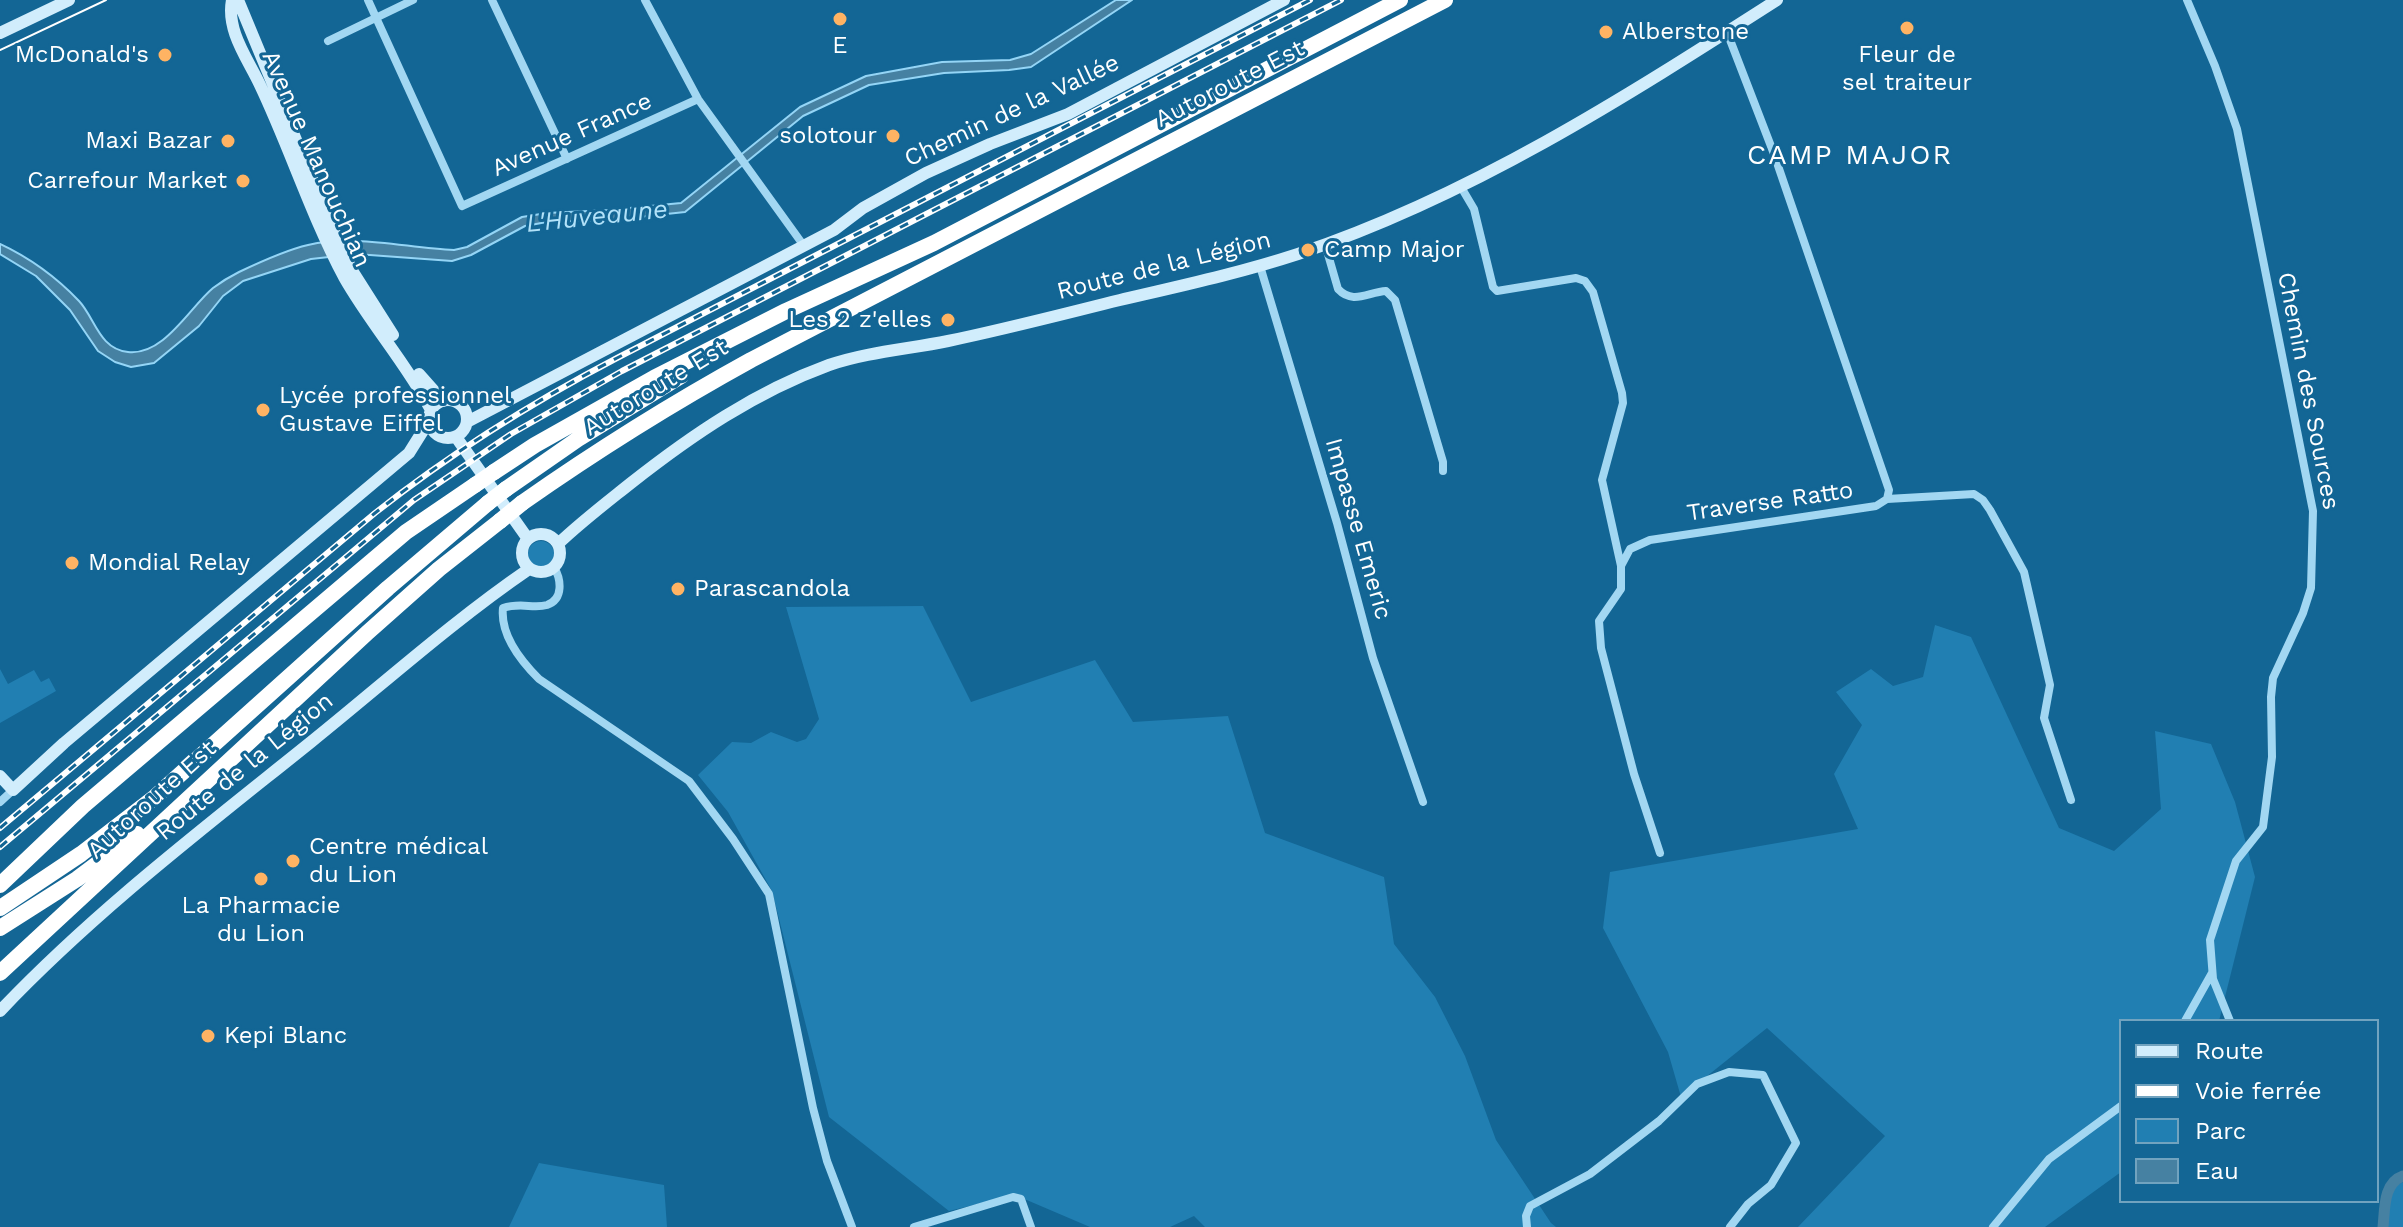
<!DOCTYPE html>
<meta charset="utf-8">
<style>
body{margin:0}
#map{position:relative;width:2403px;height:1227px;overflow:hidden;background:#136695;font-family:"Work Sans",sans-serif}
canvas{display:block}
.legend{position:absolute;left:2119px;top:1019px;width:260px;height:184px;box-sizing:border-box;background:#136695;border:2px solid #71a3bf;margin:0;padding:10px 14px;list-style:none;font-size:24px;color:#fff}
.legend li{display:flex;align-items:center;gap:16px;height:40px}
.legend b{width:40px;border:2px solid #71a3bf}
</style>
<div id="map">
<canvas width="2403" height="1227"></canvas>
<ul class="legend">
<li><b style="height:10px;background:#d1edfc"></b>Route</li>
<li><b style="height:10px;background:#fff"></b>Voie ferrée</li>
<li><b style="height:22px;background:#217fb2"></b>Parc</li>
<li><b style="height:22px;background:#4681a2"></b>Eau</li>
</ul>
</div>
<script>
const ctx = document.querySelector('canvas').getContext('2d');
ctx.lineJoin = 'round';
function fillPath(path, color) { ctx.fillStyle = color; ctx.fill(path, 'evenodd'); }
function strokePath(path, color, width, dash) { ctx.strokeStyle = color; ctx.lineWidth = width; ctx.lineCap = dash ? 'butt' : 'round'; ctx.setLineDash(dash || []); ctx.stroke(path); }
function write(font, color, halo, rows, align = 'center') {
  ctx.font = font + ' "Work Sans",sans-serif'; ctx.lineWidth = 6; ctx.setLineDash([]); ctx.textBaseline = 'middle'; ctx.strokeStyle = halo; ctx.fillStyle = color; for (const [text, x, y, turn = 0] of rows) {
    ctx.save(); ctx.translate(x, y); ctx.rotate((+turn || 0) * Math.PI / 180); ctx.textAlign = isNaN(turn) ? turn : align; if (halo) ctx.strokeText(text, 0, 0); ctx.fillText(text, 0, 0); ctx.restore();
  }
}
fillPath(new Path2D(`
 M528 554a13 13 0 1 1 26 0a13 13 0 1 1-26 0Z
 M923,606L971,702L1095,660L1133,722L1228,716L1265,833L1384,877L1394,944L1435,997L1465,1056L1496,1140L1551,1223L1556,1227H1205L1194,1216L1170,1227H1090L1015,1195L949,1211L829,1117L772,891L728,812L698,775L732,742L751,743L771,732L797,742L806,739L819,719L786,607Z
 M1935,625L1971,637L2059,828L2114,851L2161,809L2155,731L2211,744L2235,802L2255,877L2219,1021H2121V1172L2045,1227H1798L1885,1136L1767,1028L1681,1097L1668,1052L1603,928L1610,872L1858,829L1834,774L1862,725L1836,692L1871,669L1893,686L1923,677Z
 M0,669L8,684L34,670L41,682L49,678L56,691L0,723Z
 M539,1163L664,1185L667,1227H509Z
 M2403,1182V1227H2385L2392,1188Z`), '#217fb2');
const water = new Path2D(`
 M1116,0H1132L1031,67L1009,70L944,73L869,85L803,116L685,212L611,220L547,222L525,226L471,255L452,261L356,254L311,259L243,281L223,296L199,326L154,363L131,367L115,362L98,351L70,310L36,276L0,254V244C30,258 56,277 79,301C95,318 99,349 128,352C164,356 190,307 213,288C221,282 231,276 239,272C260,262 286,250 308,245C356,234 406,248 454,250L467,247L522,217L547,213L609,210L681,203L800,107L866,76L942,62L1010,60L1031,54Z`);
fillPath(water, '#4681a2');
strokePath(water, '#94d5f6', 2);
strokePath(new Path2D(`
 M2383,1227C2385,1209 2383,1183 2403,1176`), '#4681a2', 11);
strokePath(new Path2D(`
 M368,0L462,206L698,99
 M492,0L567,159
 M645,0L698,99L804,246
 M2187,0L2215,66L2237,129L2313,511L2311,588L2303,613L2273,678L2271,697L2272,757L2263,827L2236,861L2210,940L2213,979L2230,1021
 M328,41L413,0
 M1461,187L1474,209L1493,287L1497,291L1576,278L1585,281L1593,292L1622,393L1623,403L1602,480L1621,566
 M1325,244L1338,289C1353,305 1368,292 1386,291L1395,300L1443,462V471
 M1260,266L1337,523L1373,658L1423,802
 M1887,499L1974,494L1983,500L1990,510L2024,572L2050,685L2044,718L2071,800
 M554,567C561,579 564,599 547,605C533,609 521,602 503,608C500,635 521,661 539,679L689,781L733,839L769,894L813,1108L827,1161L852,1227
 M0,802L13,790
 M1660,853L1634,774L1601,648L1599,621L1621,589V566L1630,549L1650,540L1876,506L1887,499L1889,490L1774,154L1727,32
 M2185,1021L2212,973
 M914,1227L1013,1197L1021,1199L1031,1227
 M1527,1227L1526,1216L1530,1206L1590,1174L1659,1121L1697,1084L1729,1072L1763,1075L1796,1143L1771,1185L1748,1204L1730,1227
 M1993,1227L2049,1159L2121,1106`), '#a2d7f2', 8);
strokePath(new Path2D(`
 M232,0C226,31 248,59 260,85C290,148 311,215 344,277C370,323 406,363 431,410
 M238,0L333,229L353,272L393,335
 M0,33L69,0
 M419,374L443,401
 M429 419a19 19 0 1 1 38 0a19 19 0 1 1-38 0Z
 M467,422L834,230L863,208L926,173L990,144L1068,114L1284,0
 M456,437L528,539
 M522 553a19 19 0 1 1 38 0a19 19 0 1 1-38 0Z
 M558,544C581,522 606,503 631,483C692,435 755,392 829,365C867,352 909,349 948,341C1006,329 1063,314 1120,300C1180,286 1240,273 1298,254C1471,196 1624,98 1777,0
 M0,776L13,790L64,743L409,453L429,421
 M0,1011C94,912 204,828 311,742C383,684 453,621 529,569`), '#d1edfc', 12);
strokePath(new Path2D(`
 M494,472L535,445L654,378L786,311L934,243L1400,0
 M506,489L578,439L681,376
 M522,503C596,451 671,404 751,360L1445,0
 M0,885L83,806L406,532L475,485
 M0,908L81,854L155,797L388,588L488,503
 M0,928L77,879L137,834
 M0,973L367,633L439,569L500,521`), '#fff', 16);
strokePath(new Path2D(`
 M0,50L106,0`), '#fff', 2);
const rail = new Path2D(`
 M0,828L375,513C451,453 531,403 617,358L1310,0
 M0,847L414,500L511,434L622,371L1341,0`);
strokePath(rail, '#fff', 6);
strokePath(rail, '#136695', 3, [9]);
strokePath(new Path2D(`
 M475,485L494,472
 M488,503L506,489
 M500,521L522,503`), '#fff', 16);
for (const [x, y, r, color] of [
 [840,19,8,"#ffb363"],
 [1907,28,8,"#ffb363"],
 [1606,32,8,"#ffb363"],
 [165,55,8,"#ffb363"],
 [893,136,8,"#ffb363"],
 [228,141,8,"#ffb363"],
 [243,181,8,"#ffb363"],
 [1308,250,8,"#ffb363"],
 [948,320,8,"#ffb363"],
 [263,410,8,"#ffb363"],
 [72,563,8,"#ffb363"],
 [678,589,8,"#ffb363"],
 [293,861,8,"#ffb363"],
 [261,879,8,"#ffb363"],
 [208,1036,8,"#ffb363"]
]) { const dot = new Path2D(); dot.arc(x, y, r, 0, 2 * Math.PI); ctx.fillStyle = color; ctx.fill(dot); strokePath(dot, '#136695', 3); }
write('24px', '#fff', '#136695', [
 ["Alberstone",1622,32],
 ["E",840,46,"center"],
 ["McDonald's",149,55,"right"],
 ["Fleur de",1907,55,"center"],
 ["sel traiteur",1907,83,"center"],
 ["solotour",877,136,"right"],
 ["Maxi Bazar",212,141,"right"],
 ["Carrefour Market",227,181,"right"],
 ["Camp Major",1324,250],
 ["Les 2 z'elles",932,320,"right"],
 ["Lycée professionnel",279,396],
 ["Gustave Eiffel",279,424],
 ["Mondial Relay",88,563],
 ["Parascandola",694,589],
 ["Centre médical",309,847],
 ["du Lion",309,875],
 ["La Pharmacie",261,906,"center"],
 ["du Lion",261,934,"center"],
 ["Kepi Blanc",224,1036]
], 'left');
write('24px', '#fff', '#136695', [
 ["Autoroute Est",1230,84,-27],
 ["Chemin de la Vallée",1012,111,-25],
 ["Avenue France",572,135,-24],
 ["Avenue Manouchian",316,159,66],
 ["Route de la Légion",1164,266,-14],
 ["Autoroute Est",656,388,-31],
 ["Chemin des Sources",2308,391,79],
 ["Traverse Ratto",1770,502,-8],
 ["Impasse Emeric",1358,529,74],
 ["Route de la Légion",245,767,-39],
 ["Autoroute Est",152,800,-42]
]);
write('italic 26px', '#b2e2f9', '#136695', [
 ["L'Huveaune",597,217,-6]
]);
ctx.letterSpacing = '2px';
write('28px', '#fff', '#136695', [
 ["CAMP MAJOR",1850,156]
]);
ctx.letterSpacing = '0px';
</script>
